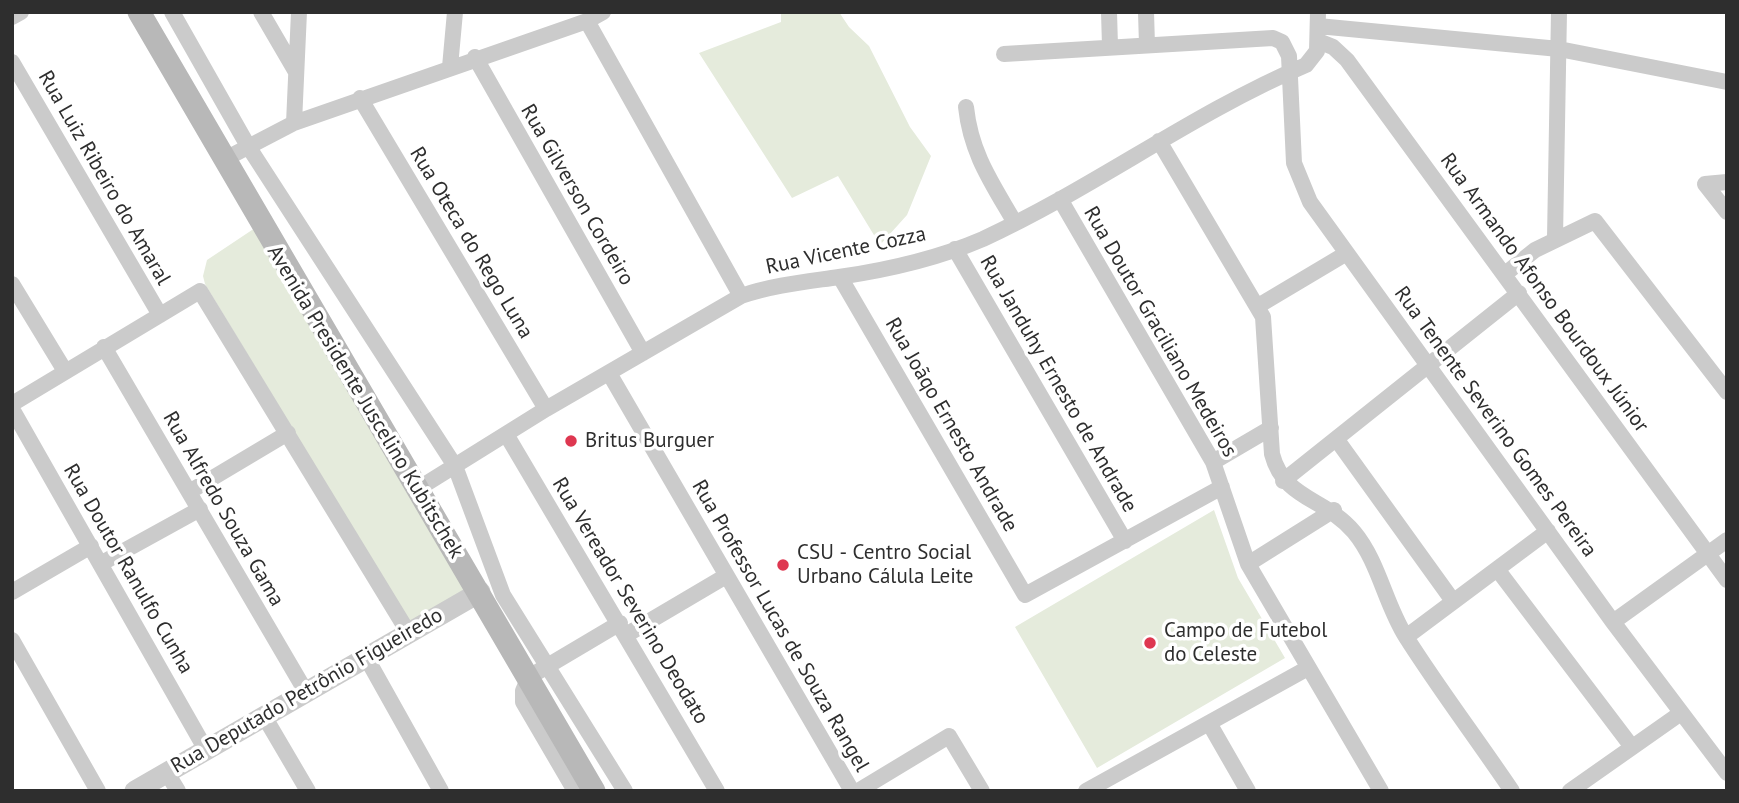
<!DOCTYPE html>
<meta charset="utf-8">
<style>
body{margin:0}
#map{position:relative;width:1739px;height:803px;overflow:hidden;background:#fff;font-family:"PT Sans",sans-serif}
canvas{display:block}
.frame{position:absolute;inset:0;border:14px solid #2e2e2e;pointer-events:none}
</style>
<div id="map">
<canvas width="1739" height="803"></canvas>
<div class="frame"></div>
</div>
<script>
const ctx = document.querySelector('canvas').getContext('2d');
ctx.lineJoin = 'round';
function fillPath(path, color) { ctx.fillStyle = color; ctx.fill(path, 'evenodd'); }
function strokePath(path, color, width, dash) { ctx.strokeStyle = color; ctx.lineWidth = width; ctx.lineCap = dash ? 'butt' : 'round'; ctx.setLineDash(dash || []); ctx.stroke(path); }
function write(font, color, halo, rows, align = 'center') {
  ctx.font = font + ' "PT Sans",sans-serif'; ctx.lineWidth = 7; ctx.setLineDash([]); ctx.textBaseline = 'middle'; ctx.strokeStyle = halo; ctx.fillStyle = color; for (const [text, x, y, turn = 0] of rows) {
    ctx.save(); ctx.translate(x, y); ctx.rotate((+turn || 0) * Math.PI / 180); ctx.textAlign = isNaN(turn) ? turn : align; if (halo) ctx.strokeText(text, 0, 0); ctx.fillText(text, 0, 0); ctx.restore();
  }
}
fillPath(new Path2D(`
 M781,12H839L849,27L869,46L910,127L931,156L907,215L880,245L838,176L792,198L699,53L781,22Z
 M255,228L466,590L411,625L205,284L203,276L207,260Z
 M1214,510L1238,578L1285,658L1097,768L1015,627Z`), '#e5ebdc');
strokePath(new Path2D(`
 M172,12L248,146L455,466L503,595L625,791
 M261,12L296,72
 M1109,12L1110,46
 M1146,12L1147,45
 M12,17L21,12
 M587,21L741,296
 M1318,26L1559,49L1727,82
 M1318,41L1333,47L1347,60L1727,580
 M1004,54L1273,38L1282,42L1289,56L1294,163L1310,202L1613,622L1727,773
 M475,57L643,353
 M12,62L160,315
 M450,67L455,12
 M360,98L546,409
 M966,107C971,154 992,183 1015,223
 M294,123L299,12
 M1159,141L1263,317L1272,454C1284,500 1326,498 1354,532C1379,562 1385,604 1406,637C1439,689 1477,739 1512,791
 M223,160L294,123L587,21L603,12
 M1705,184L1727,212
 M1705,184L1727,182
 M1060,199L1213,462L1248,564L1381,791
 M1555,238L1559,12
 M955,249L1125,541
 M1505,274L1535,250L1595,221L1727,392
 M840,277L1025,595L1222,487
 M12,284L65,371
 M1258,306L1347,253
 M104,347L306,692
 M609,373L852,791
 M12,404L200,291L408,632
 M12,409L206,750
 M506,434L717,791
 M1337,440L1453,601
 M1213,462L1271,428
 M1283,481L1519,293
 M416,490L546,409L741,296C774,285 805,282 839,277C887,270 939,258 983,239C1094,188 1193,113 1306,65L1317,51L1318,12
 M189,492L288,433
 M102,563L200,509
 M1248,564L1334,510
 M1497,569L1632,747
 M12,592L91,546
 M1613,622L1727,540
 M626,635L726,576
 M1406,637L1548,531
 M12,640L98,791
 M366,657L441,791
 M264,716L308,791
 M1209,723L1248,791
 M167,773L178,791
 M575,791L523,702V691L529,677L620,623
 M858,791L949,736L982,791
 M1086,791L1308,668
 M1570,791L1681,713`), '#cbcbcb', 16);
strokePath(new Path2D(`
 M135,791L480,592`), '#cbcbcb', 21);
strokePath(new Path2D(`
 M139,12L594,791`), '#b8b8b8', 23);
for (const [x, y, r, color] of [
 [571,441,7,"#de3750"],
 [783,565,7,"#de3750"],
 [1150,643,7,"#de3750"]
]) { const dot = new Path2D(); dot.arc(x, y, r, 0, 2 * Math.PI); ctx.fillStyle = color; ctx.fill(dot); strokePath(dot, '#fff', 2.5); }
write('21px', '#2e2e2e', '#fff', [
 ["Rua Luiz Ribeiro do Amaral",104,178,60],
 ["Rua Gilverson Cordeiro",577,195,60],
 ["Rua Oteca do Rego Luna",471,243,59],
 ["Rua Vicente Cozza",846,251,-12],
 ["Rua Armando Afonso Bourdoux Júnior",1544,293,54],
 ["Rua Doutor Graciliano Medeiros",1160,332,60],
 ["Rua Janduhy Ernesto de Andrade",1058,384,60],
 ["Avenida Presidente Juscelino Kubitschek",365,402,59],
 ["Rua Tenente Severino Gomes Pereira",1495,422,54],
 ["Rua Joãqo Ernesto Andrade",951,425,60],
 ["Rua Alfredo Souza Gama",223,509,60],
 ["Rua Doutor Ranulfo Cunha",128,569,60],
 ["Rua Vereador Severino Deodato",630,601,59],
 ["Rua Professor Lucas de Souza Rangel",780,626,60],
 ["Rua Deputado Petrônio Figueiredo",307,691,-30]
]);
write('21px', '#2e2e2e', '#fff', [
 ["Britus Burguer",585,441],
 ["CSU - Centro Social",797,553],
 ["Urbano Cálula Leite",797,577],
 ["Campo de Futebol",1164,631],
 ["do Celeste",1164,655]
], 'left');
</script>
